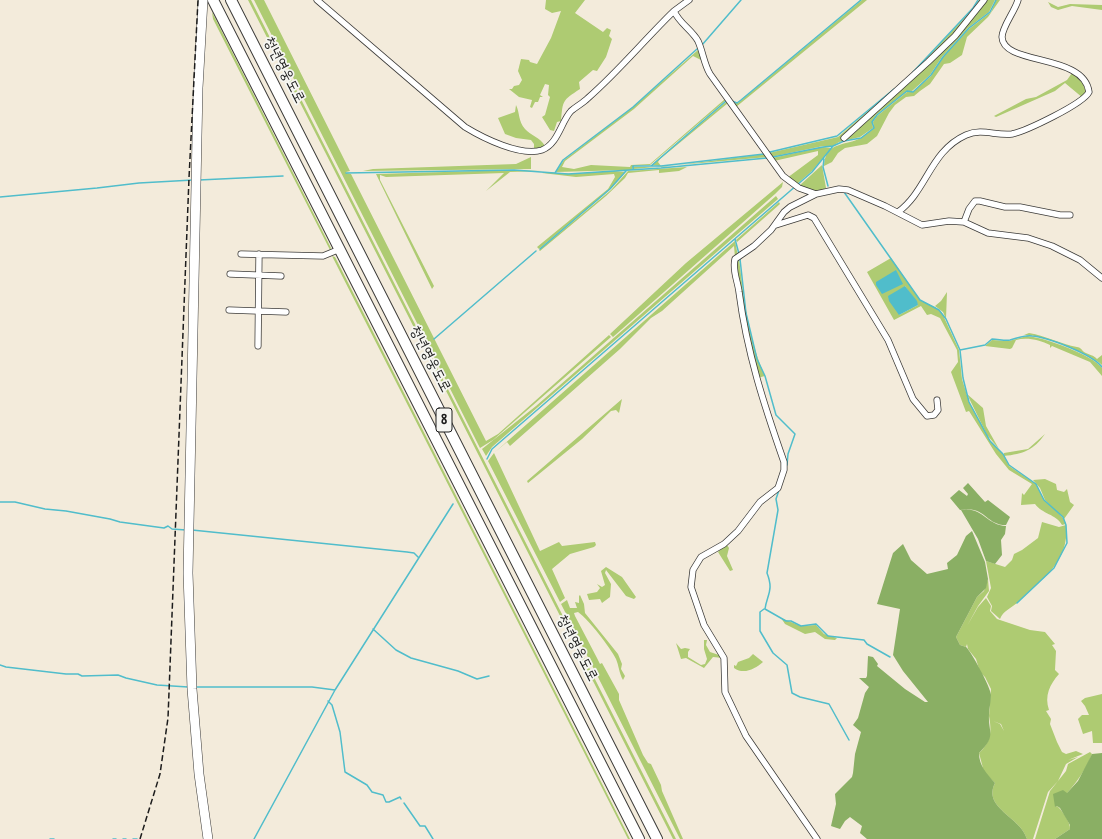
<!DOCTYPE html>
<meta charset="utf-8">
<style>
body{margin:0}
canvas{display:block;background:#f3ebdb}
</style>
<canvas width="1102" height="839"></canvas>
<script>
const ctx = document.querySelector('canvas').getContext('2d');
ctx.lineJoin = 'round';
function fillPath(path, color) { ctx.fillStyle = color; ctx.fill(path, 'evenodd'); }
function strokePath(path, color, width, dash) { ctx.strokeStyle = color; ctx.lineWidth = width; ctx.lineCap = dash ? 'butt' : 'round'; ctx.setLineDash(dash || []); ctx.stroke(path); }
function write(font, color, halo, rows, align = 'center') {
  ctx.font = font + ' "Patrick Hand","Poor Story",sans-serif'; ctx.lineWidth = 3.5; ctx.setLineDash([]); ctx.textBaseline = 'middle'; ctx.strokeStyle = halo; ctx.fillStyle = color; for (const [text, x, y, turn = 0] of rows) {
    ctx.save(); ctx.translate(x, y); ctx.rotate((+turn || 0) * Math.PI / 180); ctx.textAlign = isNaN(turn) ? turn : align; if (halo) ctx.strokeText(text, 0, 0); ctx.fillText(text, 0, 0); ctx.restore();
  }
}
fillPath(new Path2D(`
 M248,0H251L311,119L676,839H673L670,833Z
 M254,0H264L350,171L346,172V173L351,174L486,441L498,434L609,335L611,337L493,440L480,448Z
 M546,0H585L575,13L603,32L607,28L611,30L609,36L612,39L606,57L597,71L593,70L579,82L580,89C562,101 563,100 561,121L557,122L554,131L550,130L542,117L545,115L550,97L548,95L549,85L545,84L540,95L543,97H540L538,102H535L532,108L530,107L532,100L519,97L509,89H512L514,86L519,85L522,80L518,71L521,59L529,60L530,62L537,64L551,38L561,11L552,13L545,9Z
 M862,0H867L736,107L734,103H738Z
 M979,0H982L930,63L985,0H995L989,12L968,28L942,57L930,75L912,91H907L876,115L872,122L873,128L860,137L839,142L833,146H823L771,157L769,153L838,137L912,73L974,8Z
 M996,0H1000L988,17L967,37L962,55L950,63L944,64L930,84L920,91L914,96L906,97L895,105L889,113L877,136L867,144L845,148L838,153L832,162L824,166C825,141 846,146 861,138C866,135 870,131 874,128L873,122L877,116L907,92H913L931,76L943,57L969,29L991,12Z
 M1048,2L1058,7L1070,4L1102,5V10L1072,6L1058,10L1051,7Z
 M212,12L331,248L330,250L213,19Z
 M698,50L701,60L693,56L634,109L565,161L562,167L574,169L591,165L630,167L631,165L650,164L725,99L726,100L650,165L633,166L632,170H627L556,172L564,160L633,107Z
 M1072,73L1081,79L1086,92L1083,98L1065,83L1055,91L996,117L994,116L1026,99L1036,97L1067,80Z
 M726,102L728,103L660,159L658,162L661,166L652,165Z
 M516,105C520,113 518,121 525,129C531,136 540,137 545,146L534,149V144L531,140L516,138L505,134L498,118L515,112Z
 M823,147L831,148L812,171L797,184L787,178L818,155V151L774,161L772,158Z
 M766,154L768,157L633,169V167H662Z
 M531,157V169L363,171L373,169L516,164Z
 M822,165L826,188L817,192L799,186Z
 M687,167L679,171L659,173V170L628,173L625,178L606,196L540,251L539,250L611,190L628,171Z
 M512,170L542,171L510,172L486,191L504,173L386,177L380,175V180L434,286L432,289L376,174Z
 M614,171L625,172L610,189L539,249L537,247L608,189L615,177L614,174L576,177L542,173L544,172L573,174Z
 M783,182L782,187L775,194L613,337L610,334L686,263Z
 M776,196L778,199L492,447L486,456L482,449L536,406Z
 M779,202L780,204L737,242L736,240Z
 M735,241L738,256L735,258L734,246L662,311L651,318L620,349L510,446L507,442L494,453L540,551L559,542L562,546L595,542L596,545L594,547L570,554L552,569L565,598L560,602L488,461L494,453Z
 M332,256L335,257L363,312L630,839H628Z
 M891,258L920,300L935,307L942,313L959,350L962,379L969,402L990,441L1003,454L1009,466L1036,484L1044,500L1063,517L1066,524L1062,525C1056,514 1042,514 1035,504L1021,505L1022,493L1024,495L1032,484L1009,470L996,454L969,411L966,412L951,372L958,362L957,350L940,318L931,314L927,315L921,306L894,320L867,272ZM905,286L918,305L899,315Z
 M739,259C744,299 748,338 765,376L757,378L737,279L736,260Z
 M947,292L946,319L943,312L935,306L941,301Z
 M1029,333C1046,336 1061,344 1077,347C1080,347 1082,350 1084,352C1089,355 1094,355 1097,359L1102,355V365C1090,353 1041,334 1024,335Z
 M1027,336C1043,337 1093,355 1102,368V376L1090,362L1052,346L1050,348V345C1040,340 1027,337 1016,340L1012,348L1010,349L985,346L992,340L1009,341Z
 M967,394L983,408L986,426L999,449L987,435Z
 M622,399L619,413L616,410L611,411L582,439L528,483L527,481Z
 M1045,434C1034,450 1023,454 1004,456V453L1028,449Z
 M1045,479L1056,484L1057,490L1064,492L1067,489L1070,502L1074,505L1064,519L1045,500L1040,488L1033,480Z
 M1042,522L1059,527L1066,525C1070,563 1040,580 1017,603C1011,608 1003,611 1000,619L991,611L992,606L987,597L991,588L986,561L1005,567L1012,560L1014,554L1022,550L1038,538Z
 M725,544L727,545L729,548L727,556L733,570L730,571L718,552Z
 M606,567L622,577L636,597L634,599L626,596L606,570L605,573L611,584L610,597L602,603L600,599L589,600L587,594L597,592L600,588L597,584L602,587L605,585L601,571Z
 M988,579L989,591L978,606L967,626L978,607L986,598L991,606L990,611L997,619L1030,630L1045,632L1055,644L1052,645L1056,651L1055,670L1059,674C1050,684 1044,696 1049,710L1046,711L1051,719L1050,724L1057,742L1062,752L1066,754L1076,751L1083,754L1068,760L1078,757L1066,764L1058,781L1048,792L1033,839H1027C1021,817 982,808 995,783L984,772L979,753C991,742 992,732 989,716L993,721L1000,724L1004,731L1001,724L993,721L989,716L991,689L985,677L980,672L976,659L968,649L967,644L966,647L960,645L956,637L977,597L984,591Z
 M580,595L584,604L585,613L618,654L622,664L621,669L625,676L623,680C619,673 619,666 616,659C610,647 589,620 578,612L574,613L575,616L597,658L600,664L602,663L619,694V700L643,755L648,763L651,764L661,785L662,791L683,839H680L561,604L567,600L570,608H577L575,602L579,603V596Z
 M781,618L801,626L816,625L824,634L837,638L835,640L825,639L815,632L805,634L785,624Z
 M704,640H707L706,645L710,652L722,656L723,658L713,657L704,668L686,658L681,659L676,643L681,649L685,648L690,649L688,652V657L701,665L705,664L707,659L704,649Z
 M753,654L763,662C755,669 744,675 734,668V665L736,666L738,662L749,658Z
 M1102,694V743H1093L1092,731L1083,734L1078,719L1082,715H1089L1085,706L1081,701L1085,698Z
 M1090,752L1092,754C1084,775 1070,790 1055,807L1057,806C1062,810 1071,823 1070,829L1055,839H1035L1050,791L1066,771L1068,764Z`), '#aecb72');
fillPath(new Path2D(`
 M968,483L985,502L988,500L1010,517L1006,525C985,525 986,505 960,510L950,498L959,490L967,496L968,494L963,488Z
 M961,510C983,506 986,525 1006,526L1005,534L1001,540L1002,555L995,564L986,561L978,539Z
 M972,531L985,562L988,579L986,588L977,597L956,637L960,645C962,646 964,646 966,647C971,651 991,688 991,695C991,702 989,708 989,714C988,734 997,735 979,753C979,766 987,774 995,783C982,808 1021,817 1027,839H867L860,833L862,826L850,817L845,821L840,829L831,826L836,804L835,794L852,777L853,773L855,754L861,732L853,725L858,718L865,693L869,687L859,678H866L867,676L868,656L873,657L878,664L877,666L905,689L925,702H928L903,671L893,655L900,609L877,604L893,553L903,544L911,560L927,574L948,569L947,563L957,555L966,536Z
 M1102,753V839H1055L1070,829V825L1060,808L1057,806L1055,807L1053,794L1063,790L1067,793L1078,781L1092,754Z`), '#8aaf64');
fillPath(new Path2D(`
 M896,270L903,284L882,294L876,285V282Z
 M905,286L917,301L918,305L899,315L889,301L888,296Z`), '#50bdcb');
strokePath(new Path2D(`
 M702,45L741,0
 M913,72L973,8L978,0
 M732,101L737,103L741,100L861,0
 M770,152L837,136L894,89
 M773,157L823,147L833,146
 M824,159L823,167L828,186
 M651,166L726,101
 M633,170V166H661L764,154
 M346,173L514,170L568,174L661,168L767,158
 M555,173L563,160L633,107L697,49
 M199,180L283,176
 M844,192L920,300L939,310L946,319L960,350L963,378L969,402L990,441L1003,454L1009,465L1036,484L1044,500L1063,517L1066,525L1067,543L1054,568L1017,603
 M0,197L97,188L139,183L193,180
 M735,239L739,254
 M540,249L610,189L626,171
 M740,259L746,313L757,359L765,376L776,415L795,434L788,454L787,465
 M434,339L536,251
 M960,350L985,345L992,339C998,339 1005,341 1010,340C1018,338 1024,335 1032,336C1047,337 1092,354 1102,367
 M487,459L492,449L812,172L833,146L844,141L861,138L874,128L872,122L877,115L907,91L913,92L931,75L943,57L969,28L990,12L996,0
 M779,490L776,499L778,510L767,573C774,591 767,594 765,609L786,621H791L801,626L816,624L828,636L864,640L867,644L890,657
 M0,502H15L45,509L66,511L110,519L120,522L164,528L168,526L172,529L186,530
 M192,530L407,552L414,553L418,557
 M764,609L760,612V631L773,653L787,665L792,693L800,697L829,704L849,740
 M373,629L396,650L411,658L458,671L477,679L489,676
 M0,665L6,667L66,674H78L82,676L118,675L126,678L157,685L188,687
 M195,687H312L335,690
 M328,701L332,705L340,732L345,772L367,785L372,792L383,795L386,802H389L400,797L401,799
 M404,803L420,826H425L433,839
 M50,839H54
 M113,839H116
 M123,839H126
 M133,839H137
 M254,839L335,690L453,504`), '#50bdcb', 1.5);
const minor = new Path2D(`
 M317,0L465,127C483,138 521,157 542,150C558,144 561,122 571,111C577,106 583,103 588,98C619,71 645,39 674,11L689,0
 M674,11C679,23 692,30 698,41C703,52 704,64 710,74L783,176L799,188L816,194
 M844,138L928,62L955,36L984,0
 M898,212C927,191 930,151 966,135C982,128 996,136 1012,134C1026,131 1083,104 1089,92C1084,53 1003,66 1002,37C1002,27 1015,11 1018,0
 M964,222L969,209L975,201H980L1005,207H1020L1060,215H1070
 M776,225L808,215L814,218L888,340L913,399L927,416L934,415L938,410L937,400
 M241,254L323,256L340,249
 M230,274L281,276
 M229,310L286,312
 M258,346L259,254
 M817,839L746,736L725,692L724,658L704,625L691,587L693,570L701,557L724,544L738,531L760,502L778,488L784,470V462C764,405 747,353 739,292C738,282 732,270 735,259L754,246L771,230L784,212L790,207L816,194L839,189L848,190L885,206L922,225L949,221L964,222L988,233L1028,238L1052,246L1080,260L1102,278`);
const primary = new Path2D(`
 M203,0L198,88L188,573L192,689L199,774L208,839`);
const motorway = new Path2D(`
 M213,0L639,839
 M231,0L657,839`);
strokePath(minor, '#3c3b39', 7);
strokePath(primary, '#3c3b39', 10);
strokePath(motorway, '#3c3b39', 12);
strokePath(minor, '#fff', 5.5);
strokePath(primary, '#fff', 9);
strokePath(motorway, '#fff', 10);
strokePath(new Path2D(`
 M140,839L160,774L168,718L189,178L198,0`), '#1c1c1c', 1.5, [6, 3]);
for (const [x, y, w] of [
 [444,420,16]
]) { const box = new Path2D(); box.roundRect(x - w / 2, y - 12, w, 24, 3); ctx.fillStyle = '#f6f6f2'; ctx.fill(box); strokePath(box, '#1c1c1c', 1); }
write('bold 14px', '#1c1c1c', null, [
 ["8",444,420]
]);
write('15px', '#1c1c1c', '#f6f6f2', [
 ["청년영웅도로",284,70,63],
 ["청년영웅도로",430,359,63],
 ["청년영웅도로",577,648,63]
]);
</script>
